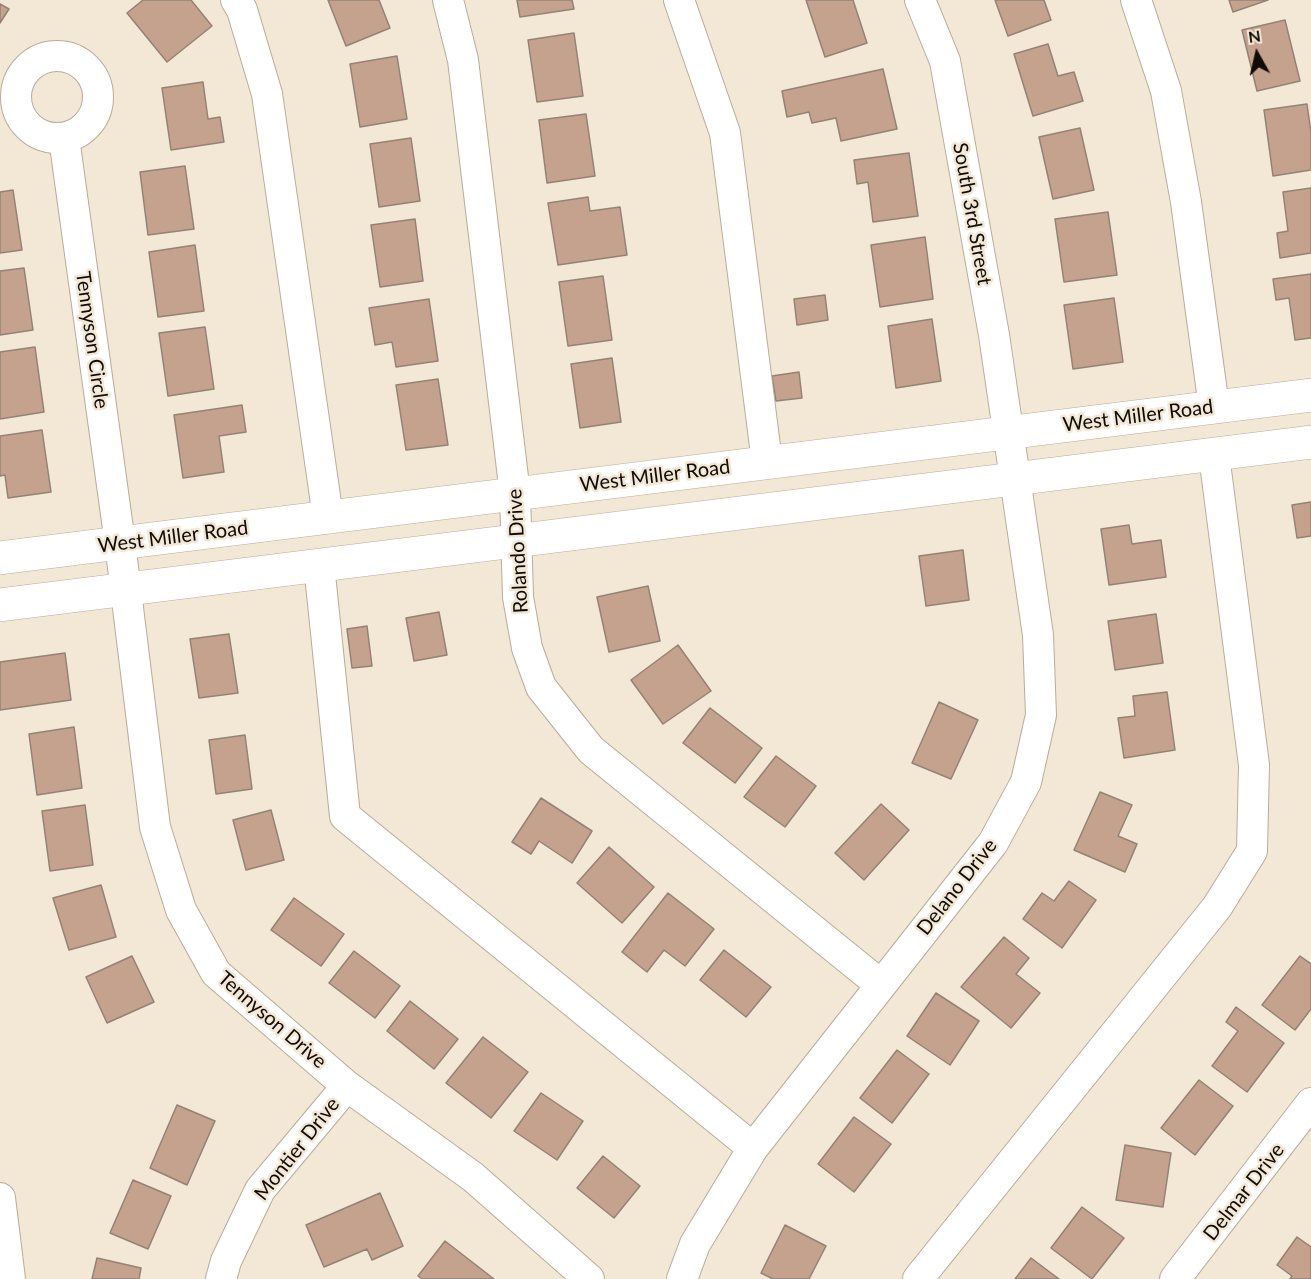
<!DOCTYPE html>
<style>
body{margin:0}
#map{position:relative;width:1311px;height:1279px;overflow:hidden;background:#f3e7d5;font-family:Lato,sans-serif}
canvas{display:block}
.north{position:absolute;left:1227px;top:24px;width:60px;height:60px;-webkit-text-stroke:4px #f3e7d5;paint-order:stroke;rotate:352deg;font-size:16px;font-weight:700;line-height:24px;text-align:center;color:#0f0b06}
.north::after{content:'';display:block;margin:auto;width:21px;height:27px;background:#0f0b06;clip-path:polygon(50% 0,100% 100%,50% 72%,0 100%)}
</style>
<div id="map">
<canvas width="1311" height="1279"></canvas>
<div class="north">N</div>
</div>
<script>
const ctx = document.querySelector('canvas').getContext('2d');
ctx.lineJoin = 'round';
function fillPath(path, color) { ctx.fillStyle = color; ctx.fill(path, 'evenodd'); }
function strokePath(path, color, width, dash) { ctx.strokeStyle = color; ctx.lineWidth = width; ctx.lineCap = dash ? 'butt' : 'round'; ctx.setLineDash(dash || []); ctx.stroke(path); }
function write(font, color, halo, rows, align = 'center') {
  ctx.font = font + ' Lato,sans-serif'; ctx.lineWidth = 5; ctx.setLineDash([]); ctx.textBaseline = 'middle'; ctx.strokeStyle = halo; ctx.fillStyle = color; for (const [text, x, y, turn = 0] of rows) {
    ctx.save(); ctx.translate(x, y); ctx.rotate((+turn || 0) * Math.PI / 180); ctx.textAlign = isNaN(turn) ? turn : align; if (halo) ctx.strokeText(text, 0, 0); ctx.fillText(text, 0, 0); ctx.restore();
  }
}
const building = new Path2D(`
 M143,0H191L212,26L167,62L127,13Z
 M328,0H379L390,28L346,46Z
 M517,0H572L574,9L520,17Z
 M806,0H853L867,43L825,57Z
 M995,0H1044L1051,20L1008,36Z
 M1229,0H1268L1233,12Z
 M0,4L9,9L0,23Z
 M1285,20L1300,81L1257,91L1242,30Z
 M574,33L583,96L537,102L528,40Z
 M1048,44L1058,76L1074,72L1083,101L1033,116L1014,54Z
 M397,56L407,119L360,127L350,64Z
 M883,69L897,129L841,141L836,118L812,123L809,112L787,117L782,91Z
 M203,82L208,119L220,117L224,142L171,150L162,88Z
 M1307,104L1311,133V170L1273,176L1264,110Z
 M586,114L595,176L547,183L539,120Z
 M1080,128L1094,190L1053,199L1039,137Z
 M411,138L420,201L379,207L370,144Z
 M909,153L918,216L873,222L868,182L857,184L854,160Z
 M185,166L194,229L148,235L140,172Z
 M1311,188V253L1280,258L1277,233L1288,231L1283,192Z
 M13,190L22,250L0,253V192Z
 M588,197L590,211L620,207L627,255L558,265L548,203Z
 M1108,212L1117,275L1064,282L1055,219Z
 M415,219L423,281L380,287L371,225Z
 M925,237L933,299L880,307L871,245Z
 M195,245L204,311L158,317L149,252Z
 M24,268L33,330L0,335V271Z
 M1311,274V338L1295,340L1289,298L1276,300L1273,279Z
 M603,276L612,340L568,346L559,282Z
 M825,295L828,320L797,325L794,299Z
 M1114,298L1123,362L1073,369L1064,305Z
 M429,299L438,361L396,367L392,342L375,345L369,308Z
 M932,319L941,381L896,388L888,326Z
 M205,327L214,389L168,396L159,333Z
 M35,347L44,412L0,419V352Z
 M612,358L621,422L580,428L571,364Z
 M799,372L802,398L776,401L772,376Z
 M438,379L448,445L406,450L396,385Z
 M242,405L246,432L219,436L224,472L183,478L174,415Z
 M42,430L51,492L8,498L5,475L0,476V436Z
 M1311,502V536L1297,538L1292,505Z
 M1129,525L1132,544L1161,540L1166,577L1109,585L1101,529Z
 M963,550L969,600L926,606L919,556Z
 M648,586L660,641L609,652L597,597Z
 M439,612L447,655L414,661L406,618Z
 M1156,614L1163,663L1115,670L1108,621Z
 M367,626L372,666L352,668L347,629Z
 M229,634L238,693L199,698L190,639Z
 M678,645L711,691L663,724L631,680Z
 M65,653L71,700L0,710V662Z
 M1167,692L1175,750L1124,758L1118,718L1135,716L1133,696Z
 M939,702L978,720L951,779L912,763Z
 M710,708L762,748L735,783L683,743Z
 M74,727L82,788L37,795L29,734Z
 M245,735L252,789L216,794L209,740Z
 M776,756L816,786L785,827L744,797Z
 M1100,792L1132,805L1118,836L1137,844L1125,872L1074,850Z
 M541,798L592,831L572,863L539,841L531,854L512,842Z
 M881,804L909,830L864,880L835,853Z
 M85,805L93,865L50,871L42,811Z
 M271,810L284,860L246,870L233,820Z
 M609,847L654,887L622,923L577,883Z
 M1069,881L1096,900L1062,948L1023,919L1042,893L1054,901Z
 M101,885L116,937L69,950L53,898Z
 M668,893L714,929L685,966L664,950L647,972L622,952Z
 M294,898L344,934L321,966L271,930Z
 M1004,937L1029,958L1016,974L1040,993L1011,1028L961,987Z
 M724,950L771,987L746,1017L700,980Z
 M354,951L400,986L375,1018L329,983Z
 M132,956L154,1002L107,1023L86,977Z
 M1300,956L1311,964V1009L1295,1030L1262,1005Z
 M936,993L979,1021L950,1065L907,1036Z
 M410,1001L458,1039L434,1069L387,1031Z
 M1236,1007L1284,1043L1247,1092L1212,1066L1238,1031L1226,1022Z
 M483,1037L528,1072L491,1118L446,1083Z
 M897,1050L929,1074L892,1123L860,1098Z
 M1199,1080L1233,1106L1195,1155L1161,1128Z
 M541,1093L583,1121L557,1160L514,1131Z
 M177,1105L215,1121L187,1185L150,1168Z
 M854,1117L891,1144L854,1192L818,1164Z
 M1125,1145L1171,1153L1163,1207L1116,1200Z
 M603,1156L640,1186L614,1218L577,1188Z
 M133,1180L171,1196L148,1249L110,1233Z
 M380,1193L403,1246L372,1260L367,1249L324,1267L306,1225Z
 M1082,1207L1124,1238L1092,1279L1051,1248Z
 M785,1225L826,1246L809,1279H773L761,1273Z
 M1297,1237L1311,1247V1279H1290L1292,1276L1277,1265Z
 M445,1241L494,1279H422L418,1276Z
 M97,1258L141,1268L139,1279H92Z
 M1031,1258L1059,1279H1015Z`);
fillPath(building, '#c5a28d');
strokePath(building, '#948277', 1.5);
const minor = new Path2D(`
 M236,0L242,10L267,94L328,517
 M448,0L463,60L515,494L518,597L527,648L541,687L591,750L881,985
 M679,0L725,133L767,462
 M1136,0L1166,91L1186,202L1214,407
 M16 97a41 41 0 1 1 82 0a41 41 0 1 1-82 0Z
 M64,138L120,543L155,827L181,910L216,973L347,1086L473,1177L589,1279
 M319,565L345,816L753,1148
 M0,1198L10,1279
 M221,1279L226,1261L260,1190L347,1086
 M682,1279L695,1244L753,1148L993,843L1026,782L1041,715L1038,635L994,335L945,61L920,0
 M918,1279L1217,907L1252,851L1254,765L1214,455
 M1175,1279L1311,1103`);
const major = new Path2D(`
 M0,558L1311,395
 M0,605L1311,442`);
strokePath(minor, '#b8ac9b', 32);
strokePath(major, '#b8ac9b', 34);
strokePath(minor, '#fff', 30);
strokePath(major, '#fff', 33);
write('20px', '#0f0b06', '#f3e7d5', [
 ["South 3rd Street",972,214,80],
 ["Tennyson Circle",92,340,82],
 ["West Miller Road",1138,416,-7],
 ["West Miller Road",655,476,-7],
 ["West Miller Road",173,537,-7],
 ["Rolando Drive",518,551,-93],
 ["Delano Drive",957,887,-52],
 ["Tennyson Drive",272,1020,41],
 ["Montier Drive",297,1149,-52],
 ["Delmar Drive",1244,1192,-52]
]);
</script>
